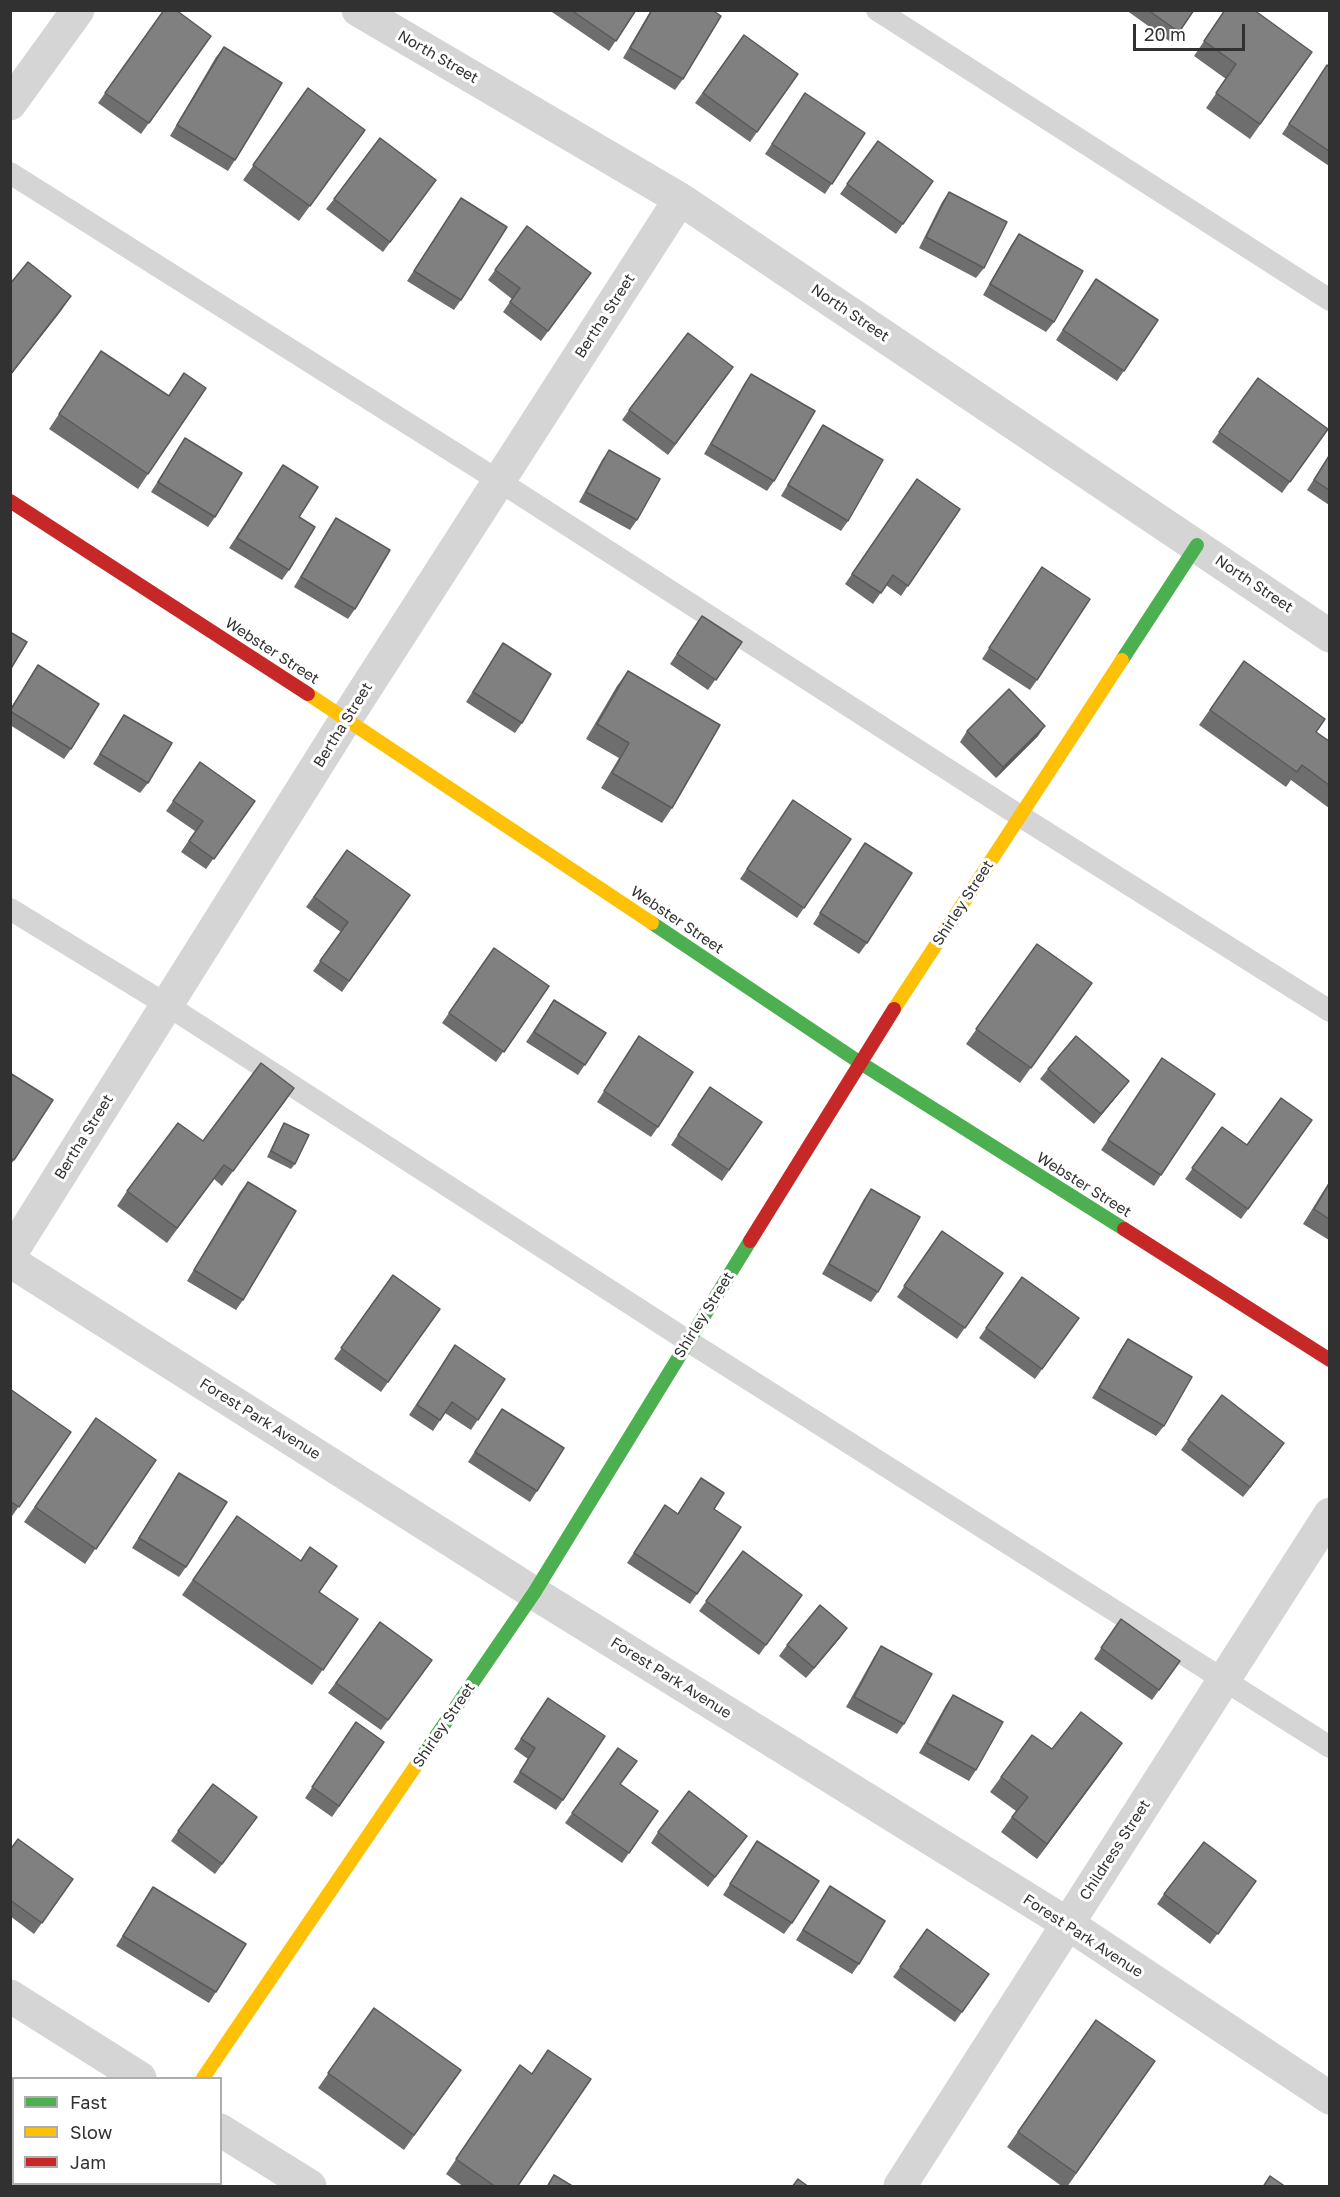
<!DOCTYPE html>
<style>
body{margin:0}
#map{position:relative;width:1340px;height:2197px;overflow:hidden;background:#fff;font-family:"Golos Text",sans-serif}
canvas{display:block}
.frame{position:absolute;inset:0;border:12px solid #313131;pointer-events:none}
.legend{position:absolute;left:12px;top:2077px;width:210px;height:108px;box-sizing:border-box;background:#fff;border:2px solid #adadad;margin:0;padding:8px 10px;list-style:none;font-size:18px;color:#313131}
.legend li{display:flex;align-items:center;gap:12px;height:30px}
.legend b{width:30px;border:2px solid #adadad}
.scale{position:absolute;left:1133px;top:24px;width:112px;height:27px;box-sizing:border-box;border:3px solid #313131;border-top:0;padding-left:8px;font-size:18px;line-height:21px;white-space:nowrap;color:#313131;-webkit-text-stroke:4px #fff;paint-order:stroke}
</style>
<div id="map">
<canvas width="1340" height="2197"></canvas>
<div class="frame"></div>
<ul class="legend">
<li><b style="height:8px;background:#4caf50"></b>Fast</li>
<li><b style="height:8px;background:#ffc107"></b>Slow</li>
<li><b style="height:8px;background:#c62828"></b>Jam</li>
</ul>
<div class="scale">20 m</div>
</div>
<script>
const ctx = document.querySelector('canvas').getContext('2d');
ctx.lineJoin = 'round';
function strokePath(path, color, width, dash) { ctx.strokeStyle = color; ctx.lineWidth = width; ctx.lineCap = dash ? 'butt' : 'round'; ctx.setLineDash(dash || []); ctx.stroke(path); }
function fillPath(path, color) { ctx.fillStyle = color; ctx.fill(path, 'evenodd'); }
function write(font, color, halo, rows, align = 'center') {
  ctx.font = font + ' "Golos Text",sans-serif'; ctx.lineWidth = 6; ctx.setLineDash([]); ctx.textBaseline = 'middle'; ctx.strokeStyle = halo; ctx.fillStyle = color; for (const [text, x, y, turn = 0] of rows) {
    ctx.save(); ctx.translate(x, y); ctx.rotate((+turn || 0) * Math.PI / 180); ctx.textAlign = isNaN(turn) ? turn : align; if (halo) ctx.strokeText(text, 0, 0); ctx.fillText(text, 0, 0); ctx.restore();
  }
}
strokePath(new Path2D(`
 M877,10L1330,300
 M10,173L499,481L1020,816L1330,1011
 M10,909L167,1005L688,1341L1330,1747`), '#d5d5d5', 22);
strokePath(new Path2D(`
 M358,10L680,199L1330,636
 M10,104L78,10
 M10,1255L346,719L680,199
 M10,1261L534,1593L1068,1924L1330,2098
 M10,1996L140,2078
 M220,2130L310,2186
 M134,2186L136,2184
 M900,2186L1330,1514`), '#d5d5d5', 33);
strokePath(new Path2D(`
 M1122,660L1197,545
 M652,923L859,1062L1124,1229
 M419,1761L534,1593L750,1241`), '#4caf50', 14);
strokePath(new Path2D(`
 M308,694L652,923
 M894,1009L1122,660
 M203,2078L419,1761`), '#ffc107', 14);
strokePath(new Path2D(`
 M10,501L308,694
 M1124,1229L1330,1360
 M750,1241L894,1009`), '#c62828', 14);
fillPath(new Path2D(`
 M164,10L211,36L141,134L98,103Z
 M549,10H636L609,51Z
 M651,10H712L683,79L675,90L623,58Z
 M1126,10H1194L1172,43Z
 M1225,10L1312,52L1250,139L1206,108L1226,79L1194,56Z
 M744,35L798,74L750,142L695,103Z
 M224,47L235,160L228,171L170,136L216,57Z
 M1329,67V166L1282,134L1320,76Z
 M308,88L365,130L299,221L243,180Z
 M798,104L865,133L825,194L765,154Z
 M878,141L933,181L896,234L840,194Z
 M429,190L383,252L326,209L334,199Z
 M949,192L984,268L976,278L919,248L942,202Z
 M461,198V300L454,310L407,281Z
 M527,226L591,273L541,341L503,312L512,299L488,280Z
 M1019,234L1054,322L1046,332L983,295L1012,244Z
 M1096,279L1158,320L1117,381L1056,340Z
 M101,351L168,396L184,373L148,474L138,489L49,429Z
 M751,374L774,481L767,491L704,454L744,384Z
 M726,377L668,455L622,420L629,410Z
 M1258,378L1328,429L1282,493L1212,442Z
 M823,425L848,521L841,531L781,496L816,436Z
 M185,438L215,517L208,527L151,492Z
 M609,450L637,520L630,530L579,502L602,460Z
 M1329,455V505L1307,490Z
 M283,465L299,517L289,570L282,580L229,548Z
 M917,479L960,509L901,596L886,585L873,604L845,584Z
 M336,518L355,609L348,619L294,587L329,528Z
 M1035,577L1037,680L1030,690L982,659Z
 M702,616L742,642L708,690L670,664Z
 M503,643L522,723L515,733L466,702Z
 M1244,661L1316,732L1329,741V808L1291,780L1286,787L1199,725Z
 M38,665L71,749L64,759L10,725V709Z
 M628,671L672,808L662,823L601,788L619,758L586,739L617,686Z
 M124,715L148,783L140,793L93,764Z
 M967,731L1038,736L996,778L960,742Z
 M200,762L255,801L206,869L181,852L195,831L166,811Z
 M793,800L851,839L797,918L740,879Z
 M865,843L867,943L859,954L813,924Z
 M347,850L410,895L342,992L313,971L341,932L306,907Z
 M1037,944L1092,983L1020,1083L966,1044Z
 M494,948L549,986L496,1062L442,1023Z
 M554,1000L606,1033L578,1075L526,1042Z
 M639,1036L658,1127L651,1137L597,1102Z
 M1048,1069L1129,1081L1121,1091L1094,1124L1040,1079Z
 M1155,1069L1161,1175L1154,1186L1101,1150Z
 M10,1073L53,1100L10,1166Z
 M710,1087L762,1122L722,1181L671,1145Z
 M294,1088L222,1186L214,1179L167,1243L117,1206L127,1191Z
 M1312,1120L1241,1219L1185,1179L1222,1127L1247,1145Z
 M284,1123L295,1164L291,1169L267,1157L281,1128Z
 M248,1182L243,1300L236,1310L187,1281L240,1192Z
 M1329,1182V1240L1303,1224Z
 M871,1189L878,1292L871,1302L822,1274L864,1199Z
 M942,1231L1003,1273L957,1339L897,1297Z
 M393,1275L440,1309L381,1392L334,1359Z
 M1022,1277L1079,1318L1035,1379L979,1338Z
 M1128,1339L1164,1426L1156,1436L1092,1398L1121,1349Z
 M448,1356L505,1379L471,1430L445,1413L433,1431L409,1415Z
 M10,1389L71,1432L10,1519Z
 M502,1409L537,1491L530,1502L468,1462Z
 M96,1418L156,1460L85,1564L24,1522Z
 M1188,1440L1277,1453L1243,1497L1181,1450Z
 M179,1473L186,1567L179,1577L132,1548Z
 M701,1478L714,1509L697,1594L690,1604L627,1563L658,1516L678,1513Z
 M237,1516L319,1592L358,1619L312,1685L182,1595Z
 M743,1551L802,1595L759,1655L699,1611Z
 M1121,1619L1180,1661L1152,1700L1094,1659Z
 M380,1622L432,1660L381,1730L328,1693Z
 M840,1638L806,1678L779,1656L787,1645Z
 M881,1646L904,1724L897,1734L846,1707L874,1657Z
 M953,1695L976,1770L969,1781L919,1753L946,1705Z
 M548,1698L563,1800L556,1810L513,1782L528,1759L514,1749Z
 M356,1722L384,1742L332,1817L305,1798Z
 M1122,1743L1037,1859L1001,1832L1016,1811L990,1792L1001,1777Z
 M618,1748L620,1784L658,1811L622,1863L565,1823Z
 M257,1817L215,1874L171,1841L178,1831Z
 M658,1832L739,1846L708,1887L651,1843Z
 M757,1841L792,1923L784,1934L723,1895Z
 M10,1850L73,1879L34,1934L10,1916Z
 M1256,1881L1210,1944L1157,1904L1164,1894Z
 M830,1886L859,1964L852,1974L796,1940Z
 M153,1887L216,1992L209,2003L116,1946Z
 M927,1929L989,1974L955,2022L893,1977Z
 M374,2008L461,2070L404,2150L318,2088Z
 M1096,2020L1155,2061L1067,2187H1063L1007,2147Z
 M548,2050L517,2187H464L446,2174L520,2065L532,2074Z
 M14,2173V2184H97L95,2187H10V2178Z`), '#6e6e6e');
fillPath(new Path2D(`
 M71,296L61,311L10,376V375Z
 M1045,726L1038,736L996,778L1003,767Z
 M1129,1081L1121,1091L1094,1124L1101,1114Z
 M294,1088L284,1103L222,1186L233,1171Z
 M1284,1443L1277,1453L1243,1497L1250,1487Z
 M847,1628L840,1638L806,1678L814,1668Z
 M1122,1743L1112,1758L1037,1859L1047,1844Z`), '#5a5a5a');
const building = new Path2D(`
 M164,10H176L211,36L149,123L105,93Z
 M571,10H636L616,41Z
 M652,10H712L721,16L683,79L630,48Z
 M1148,10H1194L1179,32Z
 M1225,10H1254L1312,52L1260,124L1216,93L1236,64L1204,41Z
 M744,35L798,74L757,132L703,93Z
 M224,47L282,83L235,160L177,125Z
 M1327,65L1329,67V151L1289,124Z
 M308,88L365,130L310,206L253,165Z
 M805,93L865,133L832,184L772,144Z
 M380,138L436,180L390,242L334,199Z
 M878,141L933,181L903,224L847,184Z
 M949,192L1007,222L984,268L926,237Z
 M461,198L507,227L461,300L414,271Z
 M527,226L591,273L548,331L510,302L520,288L495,270Z
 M1019,234L1083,271L1054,322L990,284Z
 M28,262L71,296L10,375V284Z
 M1096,279L1158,320L1124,371L1063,330Z
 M688,333L733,367L675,444L629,410Z
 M101,351L169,396L184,373L206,388L148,474L59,414Z
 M751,374L815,411L774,481L711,444Z
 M1258,378L1328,429L1290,482L1219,432Z
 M823,425L883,460L848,521L788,485Z
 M185,438L242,473L215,517L158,482Z
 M609,450L660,479L637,520L586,492Z
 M1329,456V490L1314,480Z
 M283,465L318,487L299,517L315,527L289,570L237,538Z
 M917,479L960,509L908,586L893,575L881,593L852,574Z
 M336,518L390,550L355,609L301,577Z
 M1042,567L1090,599L1037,680L989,648Z
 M702,616L742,642L716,680L677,654Z
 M10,632L27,642L10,670Z
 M503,643L551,674L522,723L473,692Z
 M1244,661L1325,719L1316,732L1329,741V785L1302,765L1297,772L1210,710Z
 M38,665L99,704L71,749L10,711Z
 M628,671L720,725L672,808L612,773L629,743L597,724Z
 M1009,689L1045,726L1003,767L967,731Z
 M124,715L172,743L148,783L100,754Z
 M200,762L255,801L214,859L189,841L203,821L173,801Z
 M793,800L851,839L804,908L747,869Z
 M865,843L912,873L867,943L820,913Z
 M347,850L410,895L349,981L320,961L348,922L314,897Z
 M1037,944L1092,983L1031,1068L976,1029Z
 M494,948L549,986L504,1052L449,1013Z
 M554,1000L606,1033L585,1065L534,1032Z
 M639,1036L693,1072L658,1127L604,1091Z
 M1076,1036L1129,1081L1101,1114L1048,1069Z
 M1162,1058L1215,1094L1161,1175L1108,1140Z
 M261,1063L294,1088L233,1171L224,1165L177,1228L127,1191L178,1123L203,1141Z
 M10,1073L53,1100L14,1160L10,1158Z
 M710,1087L762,1122L729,1170L678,1135Z
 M1281,1098L1312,1120L1248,1209L1192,1168L1222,1127L1247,1145Z
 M284,1123L309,1135L295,1164L271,1151Z
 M248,1182L296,1211L243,1300L194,1270Z
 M1329,1184V1219L1314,1209Z
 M871,1189L920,1217L878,1292L829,1264Z
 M942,1231L1003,1273L965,1328L904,1286Z
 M393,1275L440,1309L388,1382L341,1348Z
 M1022,1277L1079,1318L1042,1369L986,1328Z
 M1128,1339L1192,1377L1164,1426L1099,1388Z
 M455,1345L505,1379L478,1420L452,1402L440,1420L417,1405Z
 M10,1389L71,1432L19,1507L10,1501Z
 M1222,1395L1284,1443L1250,1487L1188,1440Z
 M502,1409L564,1448L537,1491L475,1452Z
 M96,1418L156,1460L96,1549L35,1507Z
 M179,1473L227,1502L186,1567L139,1538Z
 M701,1478L724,1493L714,1509L741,1527L697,1594L634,1553L665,1505L678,1514Z
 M237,1516L301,1561L310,1547L337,1566L319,1592L358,1619L323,1670L193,1580Z
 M743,1551L802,1595L766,1645L706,1601Z
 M820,1605L847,1628L814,1668L787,1645Z
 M1121,1619L1180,1661L1159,1690L1101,1648Z
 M380,1622L432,1660L388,1720L336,1683Z
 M881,1646L932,1674L904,1724L854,1697Z
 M953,1695L1003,1722L976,1770L927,1743Z
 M548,1698L605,1736L563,1800L520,1772L535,1748L521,1739Z
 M1081,1712L1122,1743L1047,1844L1012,1817L1028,1797L1001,1777L1032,1735L1052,1749Z
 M356,1722L384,1742L339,1806L312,1787Z
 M618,1748L637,1761L620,1784L658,1811L629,1853L572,1813Z
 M213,1784L257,1817L222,1864L178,1831Z
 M689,1791L747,1836L715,1877L658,1832Z
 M18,1839L73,1879L42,1923L10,1900V1850Z
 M757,1841L819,1881L792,1923L730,1884Z
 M1204,1842L1256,1881L1218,1934L1164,1894Z
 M830,1886L885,1921L859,1964L803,1930Z
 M153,1887L246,1944L216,1992L123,1936Z
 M927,1929L989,1974L962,2012L900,1967Z
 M374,2008L461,2070L414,2135L328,2073Z
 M1096,2020L1155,2061L1076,2173L1018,2132Z
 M548,2050L591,2079L517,2187H496L456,2159L520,2065L532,2074Z
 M10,2114L14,2116V2152L10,2156Z
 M554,2175L574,2187H547Z
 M1270,2176L1286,2187H1263Z
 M798,2179L809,2187H792Z
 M22,2184H97L95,2187H27Z`);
fillPath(building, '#808080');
strokePath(building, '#5a5a5a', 1.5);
write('15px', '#313131', '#fff', [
 ["North Street",438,57,30],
 ["North Street",850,313,34],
 ["Bertha Street",605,316,-57],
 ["North Street",1254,584,34],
 ["Webster Street",272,651,33],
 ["Bertha Street",343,725,-58],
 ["Shirley Street",963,903,-57],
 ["Webster Street",677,920,34],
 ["Bertha Street",84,1137,-58],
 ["Webster Street",1084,1185,32],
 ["Shirley Street",704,1315,-58],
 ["Forest Park Avenue",260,1419,32],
 ["Forest Park Avenue",671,1678,32],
 ["Shirley Street",444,1725,-56],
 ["Childress Street",1115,1850,-57],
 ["Forest Park Avenue",1083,1936,33]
]);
</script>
